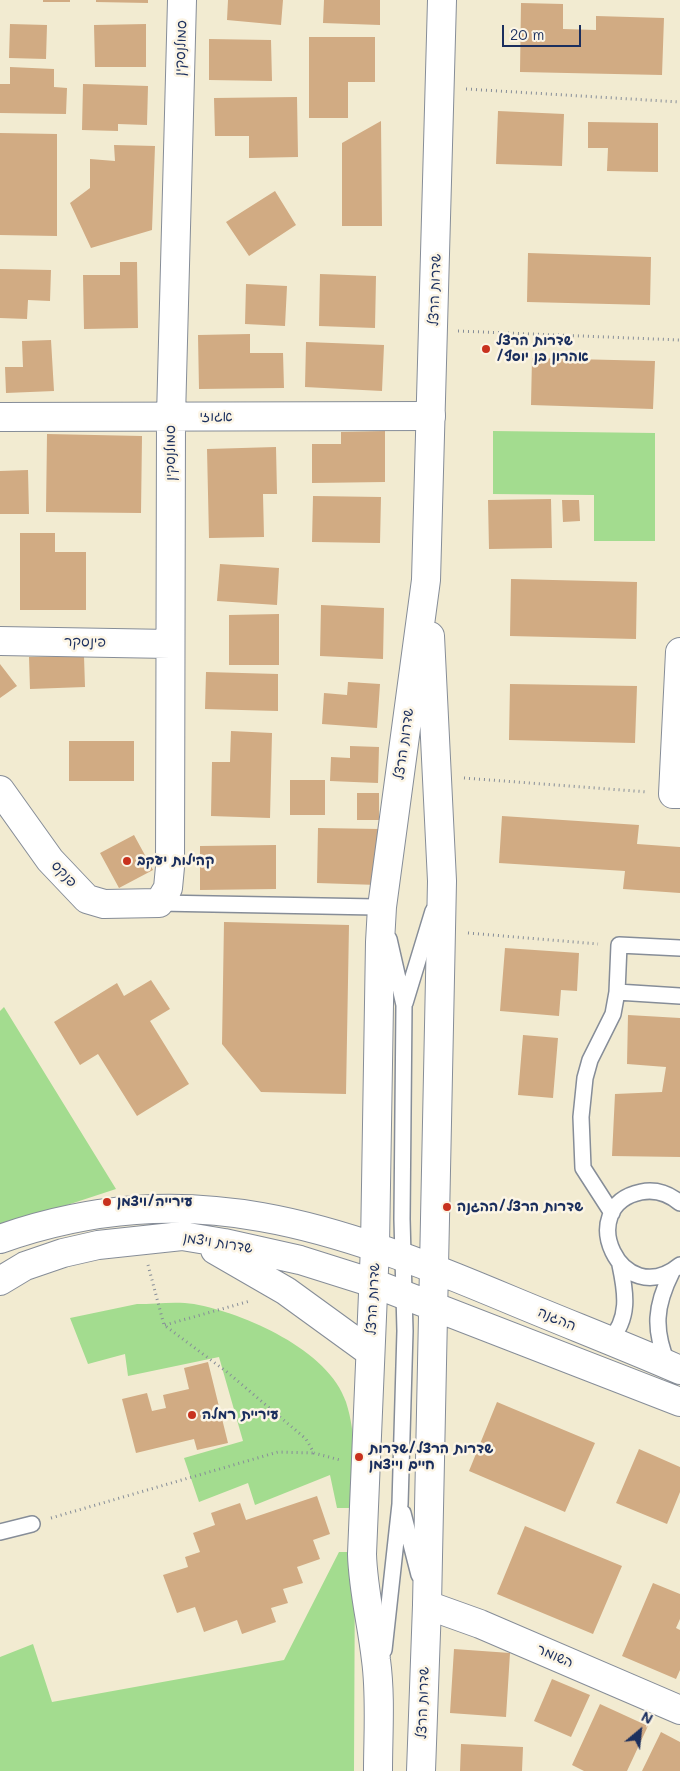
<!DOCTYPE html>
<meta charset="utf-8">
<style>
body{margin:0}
#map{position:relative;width:680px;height:1771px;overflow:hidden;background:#f2ebd1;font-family:Mali,sans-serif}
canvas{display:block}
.north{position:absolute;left:615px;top:1706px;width:50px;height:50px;-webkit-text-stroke:4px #fcf5e5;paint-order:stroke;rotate:28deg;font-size:14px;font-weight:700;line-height:20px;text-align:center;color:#1b2f5e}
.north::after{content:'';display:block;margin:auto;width:18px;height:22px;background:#1b2f5e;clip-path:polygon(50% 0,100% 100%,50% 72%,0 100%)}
.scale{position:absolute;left:502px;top:25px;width:79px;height:22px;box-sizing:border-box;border:2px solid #1b2f5e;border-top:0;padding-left:6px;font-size:15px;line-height:18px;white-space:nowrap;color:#1b2f5e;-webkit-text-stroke:4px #fcf5e5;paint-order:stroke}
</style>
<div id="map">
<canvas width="680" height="1771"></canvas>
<div class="north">N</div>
<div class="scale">20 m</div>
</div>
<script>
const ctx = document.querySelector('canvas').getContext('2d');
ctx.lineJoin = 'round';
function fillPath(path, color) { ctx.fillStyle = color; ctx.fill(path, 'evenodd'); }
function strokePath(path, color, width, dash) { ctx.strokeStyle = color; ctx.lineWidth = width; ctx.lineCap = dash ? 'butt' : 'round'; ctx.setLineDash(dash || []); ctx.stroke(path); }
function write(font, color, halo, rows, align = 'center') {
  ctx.font = font + ' Mali,"Playpen Sans Hebrew",sans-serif'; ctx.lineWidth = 5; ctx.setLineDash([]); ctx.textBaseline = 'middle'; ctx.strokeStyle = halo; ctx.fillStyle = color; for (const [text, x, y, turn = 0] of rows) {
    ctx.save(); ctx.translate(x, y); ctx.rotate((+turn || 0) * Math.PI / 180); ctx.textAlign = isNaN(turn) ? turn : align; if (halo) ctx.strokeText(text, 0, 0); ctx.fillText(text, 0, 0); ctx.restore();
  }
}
fillPath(new Path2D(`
 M493,431L655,433V541H594V495L493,494Z
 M4,1007L116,1189L0,1227V1011Z
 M137,1304C155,1304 176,1301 194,1304C244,1313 329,1350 346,1402C357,1436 354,1472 354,1508H337L330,1475L255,1505L248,1483L199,1502L184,1458L243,1441L219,1357L128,1376L125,1354L88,1364L70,1318Z
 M339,1552H355L354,1771H0V1657L33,1644L52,1702L284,1660Z`), '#a3dc8f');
fillPath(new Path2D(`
 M43,0H70V2H43Z
 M96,0H148V3L96,2Z
 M228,0H283L281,25L227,20Z
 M324,0H380V25L323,23Z
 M521,3L563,4V29L596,30V16L664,18L662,75L520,72Z
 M10,24L47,25L46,59L9,58Z
 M146,24V67H95L94,25Z
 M309,37H375V82H348V118H309Z
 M209,39L271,40L272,81L209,80Z
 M10,67L54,69V87L67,88L66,114L0,113V84H10Z
 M83,84L148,86L147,125L118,124V131L82,130Z
 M297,97L298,157L249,158V136H215L214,98Z
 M498,111L564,114L562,166L496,164Z
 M381,121L382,226H342V143Z
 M588,122L658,123V172L607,171L608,148H588Z
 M0,133L57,134V236L0,235Z
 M114,145L155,146L152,230L91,248L70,203L90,188V159L115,161Z
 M275,191L296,225L249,256L226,222Z
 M528,253L651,257L650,305L527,302Z
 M120,262H137L138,328L84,329L83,275H120Z
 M0,269L51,270L50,301L28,300L27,319L0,318Z
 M320,274L376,276L375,328L319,326Z
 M246,284L287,286L285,326L245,324Z
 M250,334V353H283L284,388L199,389L198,335Z
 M51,340L54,391L6,393L5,367H23L22,341Z
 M306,342L384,345L382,391L305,387Z
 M532,358L655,361L653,409L531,405Z
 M385,431V482L312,483V444H341V432Z
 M47,434L142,436L141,513L46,512Z
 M276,447L277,494H263L264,537L209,538L207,449Z
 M28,470L29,514H0V471Z
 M313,496L381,497L380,543L312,542Z
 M551,499L552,548L489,549L488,500Z
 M562,500H579L580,521L563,522Z
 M20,533H55V552H86V610H20Z
 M220,564L279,568L277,605L217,601Z
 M511,579L637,582L636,639L510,636Z
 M321,605L384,608L383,659L320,656Z
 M279,614V665H229V615Z
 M84,656L85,687L30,689L29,657Z
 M0,664L17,686L0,698Z
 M206,672L278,674V711L205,709Z
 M348,682L380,684L377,728L322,724L324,693L347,695Z
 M510,684L637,686L635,743L509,740Z
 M231,731L272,733L270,818L211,816L212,762H230Z
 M69,741H134V781H69Z
 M350,746L379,747L378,783L330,781L331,757L350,758Z
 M290,780H325V815H290Z
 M357,793H379V820H357Z
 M502,816L639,825L637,844L680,847V893L623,889L625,871L499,863Z
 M318,828L379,829L378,885L317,883Z
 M134,835L153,870L119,888L100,853Z
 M276,845V889L200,890V846Z
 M224,922L349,925L346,1094L261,1092L222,1044Z
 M505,948L579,953L577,991L561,990L559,1016L500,1011Z
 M151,980L170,1009L150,1021L189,1084L137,1116L98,1054L80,1065L54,1022L117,983L124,996Z
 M628,1015L680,1018V1157L612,1156L615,1094L662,1092L666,1067L627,1064Z
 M523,1035L558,1038L553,1098L518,1095Z
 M208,1362L228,1443L197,1450L194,1439L136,1453L122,1399L147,1393L152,1411L166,1408L163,1395L189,1389L184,1368Z
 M497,1402L595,1443L565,1512L469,1471Z
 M639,1449L680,1467V1492L667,1524L616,1503Z
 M317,1496L330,1534L313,1540L320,1559L297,1567L303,1583L283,1589L288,1603L271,1608L276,1622L242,1634L237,1620L204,1632L195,1607L177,1613L163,1575L188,1567L185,1557L200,1552L193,1533L215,1525L211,1513L240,1503L246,1520Z
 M525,1526L622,1566L593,1634L497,1594Z
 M653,1583L680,1594V1619L676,1628L680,1630V1670L676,1679L622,1656Z
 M454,1649L510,1653L506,1717L450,1713Z
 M552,1679L590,1695L571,1737L534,1721Z
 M600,1704L648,1726L627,1771H584L572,1765Z
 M661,1732L680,1742V1771H642Z
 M461,1744L523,1747L522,1771H460Z`), '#d1ab83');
const lane = new Path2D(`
 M159,903L376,907
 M680,948L619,945L617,992L680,996
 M405,1003L433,911
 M680,1203C668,1193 656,1189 641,1192C573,1206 621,1313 680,1265
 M612,1213L583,1168L581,1117L585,1078L590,1060L613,1014L617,992
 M609,1341C630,1319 626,1293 620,1265
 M668,1365C653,1329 655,1306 672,1272
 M403,1513L419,1575
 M0,1532L32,1524
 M384,1650L400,1504L405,1331L402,1219L404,1005L389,939`);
const street = new Path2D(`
 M0,417L431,416
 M0,641L170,644
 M680,652L673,794H680
 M0,790L50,860L87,899L104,904L159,903L168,888L170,867L171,417L182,0
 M427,1605L480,1624L680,1710`);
const secondary = new Path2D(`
 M0,1239C190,1172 337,1227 513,1301C568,1324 625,1346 680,1370
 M215,1250L286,1291L370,1352
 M0,1281L25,1266L63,1253L98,1245L182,1236L224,1243L300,1260L373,1283L680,1402
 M378,1771C378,1734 381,1697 376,1660C372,1624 363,1590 362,1554L375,1246L380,942L382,907L426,580L442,0
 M421,1771L427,1605L442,881L430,636`);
strokePath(lane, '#868d98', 18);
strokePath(street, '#868d98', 30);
strokePath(secondary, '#868d98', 30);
strokePath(new Path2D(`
 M466,89L680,102
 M458,331L680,340
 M464,778L648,792
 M468,933L598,944
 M148,1265L164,1325L227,1372L306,1439L314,1453L340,1460
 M165,1325L250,1301
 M51,1518L278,1452L314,1453`), '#868d98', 3, [1, 4]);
strokePath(lane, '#fff', 15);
strokePath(street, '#fff', 28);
strokePath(secondary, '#fff', 28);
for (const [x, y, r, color] of [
 [486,349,5,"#c8321e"],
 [127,861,5,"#c8321e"],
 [107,1202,5,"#c8321e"],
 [447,1207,5,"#c8321e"],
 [192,1415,5,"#c8321e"],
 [359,1457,5,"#c8321e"]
]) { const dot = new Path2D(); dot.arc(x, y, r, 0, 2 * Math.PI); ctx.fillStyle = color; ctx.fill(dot); strokePath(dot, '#fcf5e5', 2); }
write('14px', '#1b2f5e', '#fcf5e5', [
 ["סמולנסקין",181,48,-88],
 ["שדרות הרצל",435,290,-88],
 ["אגוזי",216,417],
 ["סמולנסקין",171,453,-90],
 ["פינסקר",85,642,1],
 ["שדרות הרצל",404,744,-82],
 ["פנקס",64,874,47],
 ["שדרות ויצמן",218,1243,9],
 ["שדרות הרצל",373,1299,-87],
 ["ההגנה",557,1319,23],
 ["השומר",555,1656,23],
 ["שדרות הרצל",423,1703,-88]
]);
write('bold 14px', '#1b2f5e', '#fcf5e5', [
 ["שדרות הרצל",496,341],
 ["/אהרון בן יוסף",496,357],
 ["קהילות יעקב",137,861],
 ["עירייה/ויצמן",117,1202],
 ["שדרות הרצל/ההגנה",457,1207],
 ["עיריית רמלה",202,1415],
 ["שדרות הרצל/שדרות",369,1449],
 ["חיים וייצמן",369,1465]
], 'left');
</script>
